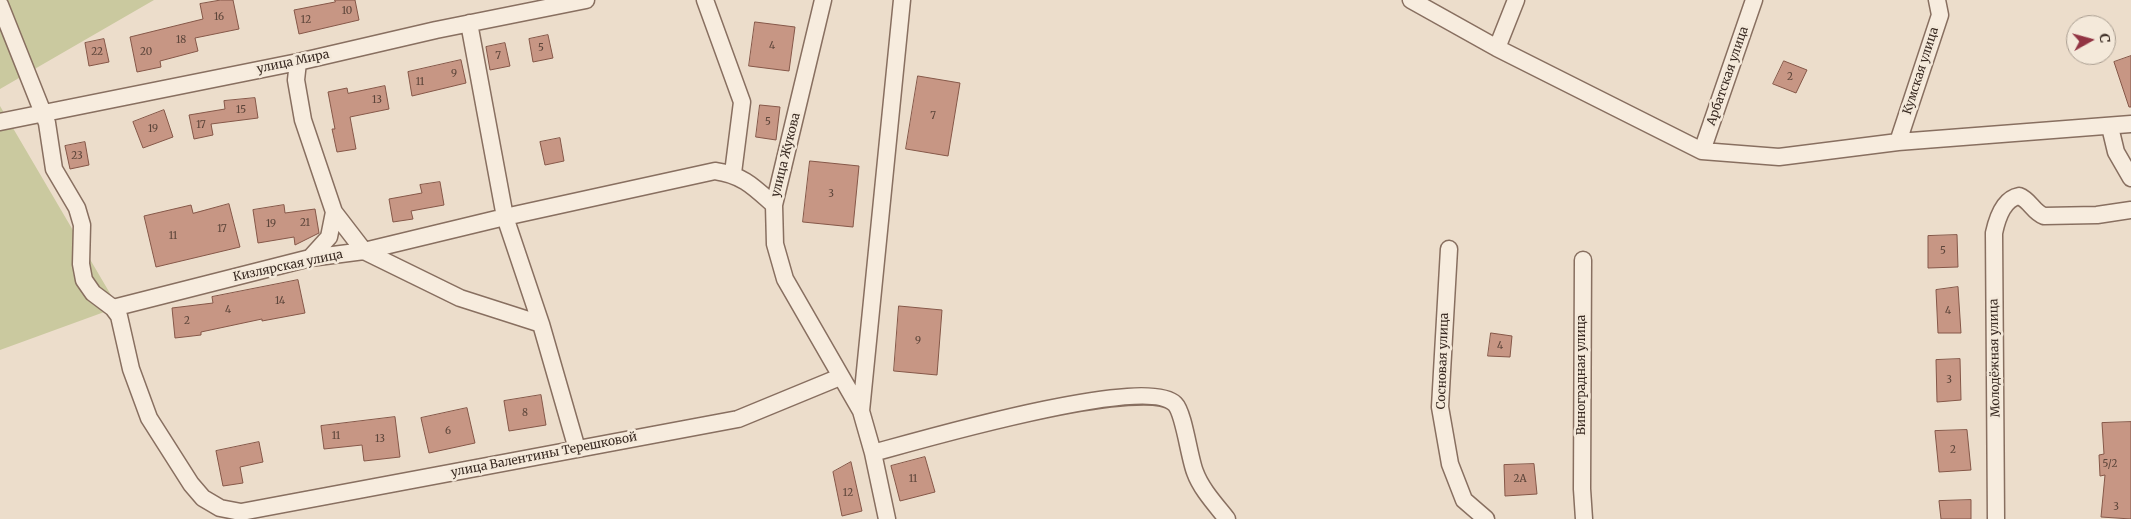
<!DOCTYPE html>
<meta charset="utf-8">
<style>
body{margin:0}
#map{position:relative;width:2131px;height:519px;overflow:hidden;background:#ecddcb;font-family:Merriweather,serif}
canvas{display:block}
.north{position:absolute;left:2066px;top:15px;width:50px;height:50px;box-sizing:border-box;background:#f4e9da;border:1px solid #a99d90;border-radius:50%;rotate:83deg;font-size:14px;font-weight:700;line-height:20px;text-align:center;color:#392a22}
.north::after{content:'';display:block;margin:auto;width:18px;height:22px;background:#923443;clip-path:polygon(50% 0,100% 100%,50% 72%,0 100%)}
</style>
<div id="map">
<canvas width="2131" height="519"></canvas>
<div class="north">С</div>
</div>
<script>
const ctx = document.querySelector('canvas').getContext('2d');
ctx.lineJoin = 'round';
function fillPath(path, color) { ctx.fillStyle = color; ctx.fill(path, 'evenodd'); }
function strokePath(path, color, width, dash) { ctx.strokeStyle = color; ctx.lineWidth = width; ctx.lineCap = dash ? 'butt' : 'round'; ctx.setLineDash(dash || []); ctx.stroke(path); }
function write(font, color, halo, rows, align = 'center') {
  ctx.font = font + ' Merriweather,serif'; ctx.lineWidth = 5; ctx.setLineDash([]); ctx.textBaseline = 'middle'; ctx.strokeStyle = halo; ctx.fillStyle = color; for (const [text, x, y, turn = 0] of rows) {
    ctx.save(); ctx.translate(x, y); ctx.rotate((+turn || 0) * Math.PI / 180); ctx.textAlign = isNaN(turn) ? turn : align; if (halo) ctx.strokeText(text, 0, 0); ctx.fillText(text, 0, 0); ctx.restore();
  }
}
fillPath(new Path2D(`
 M0,0H154L0,89Z
 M0,106L118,307L0,350Z`), '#cac99f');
const building = new Path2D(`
 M221,0H233L239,29L195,38L198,51L160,61L161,67L137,72L130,37L203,19L200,4Z
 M335,0H355L359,20L299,34L294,10L335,2Z
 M755,22L795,27L789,71L749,66Z
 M548,35L553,58L533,62L529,39Z
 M104,39L109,62L89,66L85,43Z
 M505,43L510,66L490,70L486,47Z
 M2131,56V107H2129L2114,62Z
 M461,60L466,83L412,96L408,72Z
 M1784,61L1807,70L1796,93L1773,84Z
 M918,76L960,83L948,156L906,149Z
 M385,86L389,109L350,117L356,149L337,152L332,129H335L328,92L347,88L348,93Z
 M255,98L258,118L211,124L213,135L194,139L189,115L225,109L224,101Z
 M760,105L780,107L776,140L756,137Z
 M164,110L173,137L143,148L133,122Z
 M560,138L564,161L545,165L540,142Z
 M85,142L89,165L70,169L65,146Z
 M810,161L859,166L853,227L803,222Z
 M440,182L444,205L411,211L413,219L393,222L389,199L422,193L420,185Z
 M229,204L240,247L156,267L144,216L191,205L193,213Z
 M284,205L285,213L315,209L319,233L295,245L294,237L258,243L253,210Z
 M1957,235L1958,267L1928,268V236Z
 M298,280L305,313L262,321V319L201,332V335L175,338L172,308L213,303L212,297Z
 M1958,287L1961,333H1938L1936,290Z
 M899,306L942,310L937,375L894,371Z
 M1491,333L1512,336L1510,357L1488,356Z
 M1960,359L1961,400L1937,402L1936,360Z
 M541,395L546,425L509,431L504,401Z
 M467,408L475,443L429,453L421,418Z
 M395,417L400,457L364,461L362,445L324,449L321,426Z
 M2131,422V519L2101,517L2105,475L2100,476L2099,455L2104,454L2102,423Z
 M1967,430L1971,470L1939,472L1935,431Z
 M259,442L263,462L240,467L243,483L223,486L216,451Z
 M925,457L935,492L900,501L891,466Z
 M851,462L862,511L842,516L833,472Z
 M1534,464L1537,494L1505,496L1504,465Z
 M1971,500V519H1941L1939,501Z`);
fillPath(building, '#c79684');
strokePath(building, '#855748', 1);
const minor = new Path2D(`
 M705,0L742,102L733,173
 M823,0L774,205L775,244L785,279L861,411L873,453L887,519
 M1411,0L1497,48L1702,151L1779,157L1898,142L2131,124
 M0,5L47,123L54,169L77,208L82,225L81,264L84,280L93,293L113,308L119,316L131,369L149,418L191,484L203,498L220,508L241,512L738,419L840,377
 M469,23L505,217L541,324L577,449
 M1497,48L1516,0
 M298,62L296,80L303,120L334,212L364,251L505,217L715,171C743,175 754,187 774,205
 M0,122L298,62L436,30L586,0
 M2110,127L2116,152L2131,178
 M1898,142L1940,15L1937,0
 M1702,151L1754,0
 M1449,249L1440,407L1450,464L1464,500L1486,519
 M310,258L329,237L334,212
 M1583,260L1582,489L1584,519
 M113,308L310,258L364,251L460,298L541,324
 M861,411L902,0
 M873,453C917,441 1146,374 1175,404C1184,413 1189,457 1195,472C1201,489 1216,505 1227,519
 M1996,519L1994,233C1997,219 2003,199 2019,196C2030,200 2033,212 2044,216L2097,215L2131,210`);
strokePath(minor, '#886f60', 19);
strokePath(minor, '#f7ecde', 16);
write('10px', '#5c453a', null, [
 ["10",347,11],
 ["16",219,17],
 ["12",306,20],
 ["18",181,40],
 ["4",772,46],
 ["5",541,48],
 ["22",97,52],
 ["20",146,52],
 ["7",498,56],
 ["9",454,74],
 ["2",1790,77],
 ["11",420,82],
 ["13",377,100],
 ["15",241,110],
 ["7",933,116],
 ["5",768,122],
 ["17",201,125],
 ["19",153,129],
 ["23",77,156],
 ["3",831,194],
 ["21",305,223],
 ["19",271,224],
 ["17",222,229],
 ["11",173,236],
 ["5",1943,251],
 ["14",280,301],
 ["4",228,310],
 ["4",1948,311],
 ["2",187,321],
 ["9",918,341],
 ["4",1500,346],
 ["3",1949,380],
 ["8",525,413],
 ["6",448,431],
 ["11",336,436],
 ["13",380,439],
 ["2",1953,450],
 ["5/2",2110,464],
 ["11",913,479],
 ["2А",1520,479],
 ["12",848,493],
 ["3",2116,507]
]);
write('12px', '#392a22', '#f4e9da', [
 ["улица Мира",293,62,-12],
 ["Кумская улица",1921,71,-72],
 ["Арбатская улица",1728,76,-71],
 ["улица Жукова",786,155,-76],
 ["Кизлярская улица",288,266,-12],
 ["Молодёжная улица",1995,358,-91],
 ["Сосновая улица",1443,361,-88],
 ["Виноградная улица",1582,375,-90],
 ["улица Валентины Терешковой",544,455,-11]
]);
</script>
